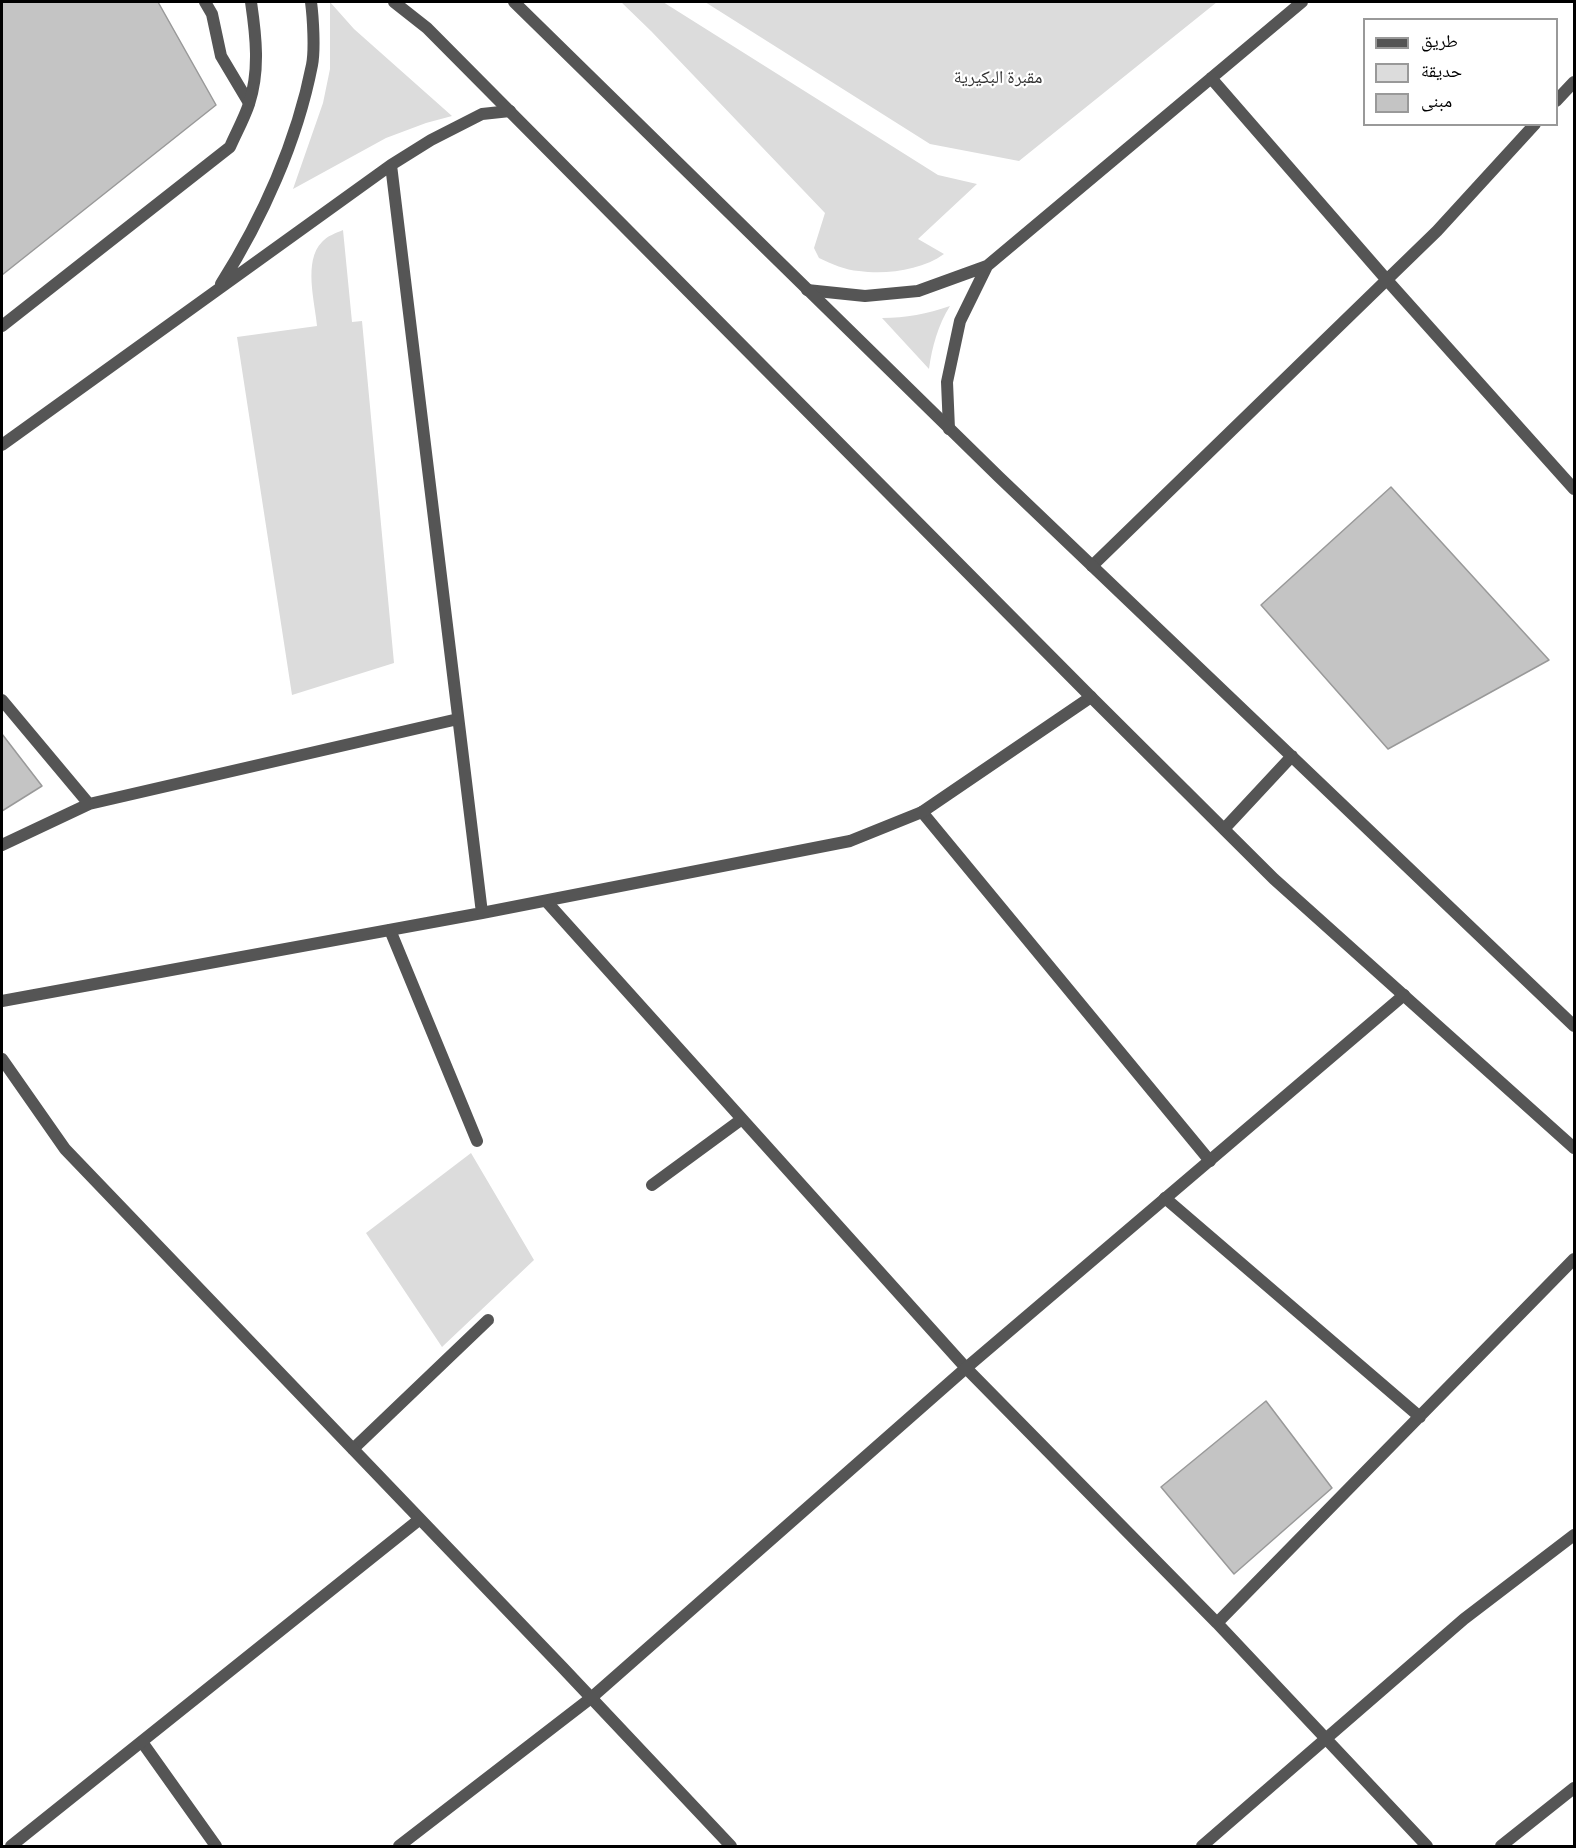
<!DOCTYPE html>
<meta charset="utf-8">
<style>
body{margin:0}
#map{position:relative;width:1576px;height:1848px;overflow:hidden;background:#fff;font-family:Signika,"Noto Naskh Arabic",sans-serif}
canvas{display:block}
.frame{position:absolute;inset:0;border:3px solid #000;pointer-events:none}
.legend{position:absolute;left:1363px;top:18px;width:195px;height:108px;box-sizing:border-box;background:#fff;border:2px solid #999;margin:0;padding:8px 10px;list-style:none;font-size:18px;color:#000}
.legend li{display:flex;align-items:center;gap:12px;height:30px}
.legend b{width:30px;border:2px solid #999}
</style>
<div id="map">
<canvas width="1576" height="1848"></canvas>
<div class="frame"></div>
<ul class="legend">
<li><b style="height:8px;background:#555"></b>طريق</li>
<li><b style="height:16px;background:#dcdcdc"></b>حديقة</li>
<li><b style="height:16px;background:#c4c4c4"></b>مبنى</li>
</ul>
</div>
<script>
const ctx = document.querySelector('canvas').getContext('2d');
ctx.lineJoin = 'round';
function fillPath(path, color) { ctx.fillStyle = color; ctx.fill(path, 'evenodd'); }
function strokePath(path, color, width, dash) { ctx.strokeStyle = color; ctx.lineWidth = width; ctx.lineCap = dash ? 'butt' : 'round'; ctx.setLineDash(dash || []); ctx.stroke(path); }
function write(font, color, halo, rows, align = 'center') {
  ctx.font = font + ' Signika,"Noto Naskh Arabic",sans-serif'; ctx.lineWidth = 4.5; ctx.setLineDash([]); ctx.textBaseline = 'middle'; ctx.strokeStyle = halo; ctx.fillStyle = color; for (const [text, x, y, turn = 0] of rows) {
    ctx.save(); ctx.translate(x, y); ctx.rotate((+turn || 0) * Math.PI / 180); ctx.textAlign = isNaN(turn) ? turn : align; if (halo) ctx.strokeText(text, 0, 0); ctx.fillText(text, 0, 0); ctx.restore();
  }
}
fillPath(new Path2D(`
 M330,2L354,29L452,116L426,123L386,138L293,189L323,103L330,69Z
 M621,2H663L938,175L977,184L918,239L944,254C922,270 886,275 859,271C845,270 832,264 819,258L814,248L825,213L651,31Z
 M705,2H1217L1019,161L930,144Z
 M343,230L352,322L362,321L394,663L292,695L237,337L317,326C315,302 303,261 322,242C327,236 336,233 343,230Z
 M950,306C938,325 932,347 929,369L882,318C906,318 927,314 950,306Z
 M471,1153L534,1260L442,1347L366,1233Z`), '#dcdcdc');
const building = new Path2D(`
 M2,2H158L216,105L2,275Z
 M1391,487L1549,660L1388,749L1261,605Z
 M2,734L42,786L2,811Z
 M1266,1401L1332,1488L1234,1574L1161,1487Z`);
fillPath(building, '#c4c4c4');
strokePath(building, '#999', 1.5);
strokePath(new Path2D(`
 M205,2L212,14L221,56L249,103
 M922,812L1210,1161
 M546,901L966,1368L1217,1623L1574,1259
 M390,930L477,1141
 M652,1185L742,1119
 M1165,1198L1420,1417
 M353,1449L488,1320
 M1217,1623L1427,1846
 M142,1742L216,1846
 M399,1846L591,1698
 M1202,1846L1464,1619L1574,1535
 M1501,1846L1574,1788`), '#555', 12);
strokePath(new Path2D(`
 M1211,78L1386,279L1574,489
 M1556,101L1574,82
 M391,165L482,913
 M221,284C262,219 297,142 312,65C315,50 313,17 311,2
 M807,290L865,296L918,291L987,266L1302,2
 M2,326L230,147C236,133 244,119 249,104C260,71 256,36 251,2
 M949,429L947,382L960,321L987,266
 M2,445L391,165L431,140L482,114L510,111
 M1092,566L1437,231L1535,124
 M2,700L89,804
 M2,845L89,804L458,719
 M2,1001L482,913L850,841L922,812L1091,697
 M2,1059L65,1149L563,1668L731,1846
 M591,1698L966,1368L1404,995
 M11,1846L420,1519`), '#555', 12);
strokePath(new Path2D(`
 M394,2L427,28L1091,697L1274,879L1574,1148
 M514,2L999,477L1574,1026
 M1224,829L1292,756`), '#555', 12);
write('18px', '#333', '#fff', [
 ["مقبرة البكيرية",998,78]
]);
</script>
